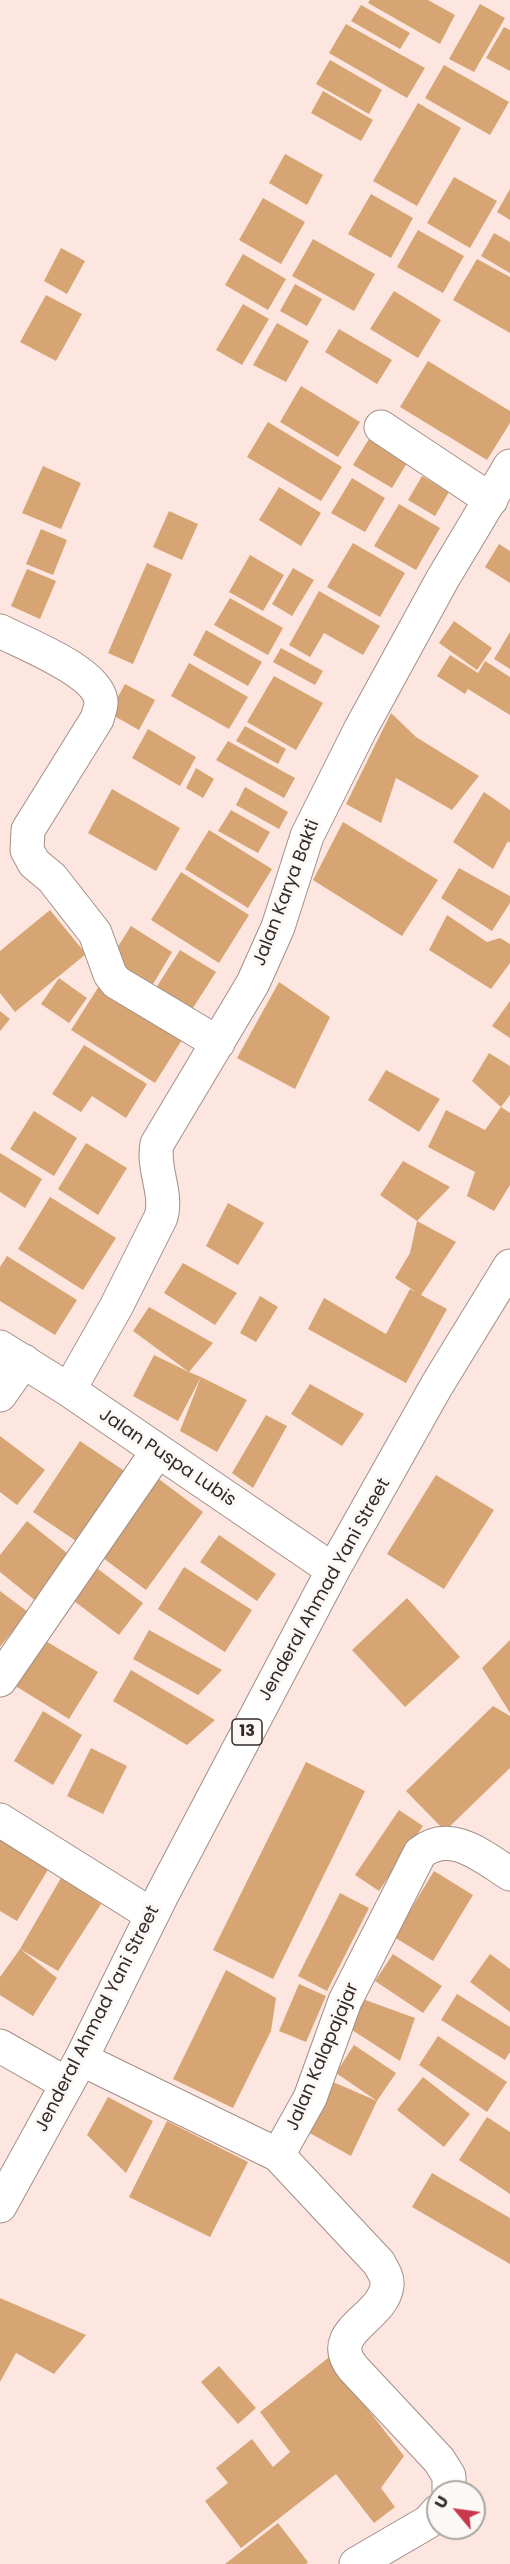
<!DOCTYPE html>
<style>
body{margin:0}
#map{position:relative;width:510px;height:2564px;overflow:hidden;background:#fce6df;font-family:Poppins,sans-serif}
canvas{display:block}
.north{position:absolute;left:426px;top:2480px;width:60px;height:60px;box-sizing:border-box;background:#fcf8f6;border:2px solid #aba6a3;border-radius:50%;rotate:299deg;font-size:16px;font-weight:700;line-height:24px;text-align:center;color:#322a27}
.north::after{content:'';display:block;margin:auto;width:21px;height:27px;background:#c8384c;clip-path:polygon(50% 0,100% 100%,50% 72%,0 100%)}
</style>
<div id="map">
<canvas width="510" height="2564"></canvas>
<div class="north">U</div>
</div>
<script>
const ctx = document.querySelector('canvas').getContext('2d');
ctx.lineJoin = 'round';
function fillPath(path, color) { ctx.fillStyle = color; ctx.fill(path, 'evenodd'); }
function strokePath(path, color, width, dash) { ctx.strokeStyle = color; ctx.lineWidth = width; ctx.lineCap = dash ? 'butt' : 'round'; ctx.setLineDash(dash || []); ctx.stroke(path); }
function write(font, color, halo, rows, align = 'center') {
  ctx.font = font + ' Poppins,sans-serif'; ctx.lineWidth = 6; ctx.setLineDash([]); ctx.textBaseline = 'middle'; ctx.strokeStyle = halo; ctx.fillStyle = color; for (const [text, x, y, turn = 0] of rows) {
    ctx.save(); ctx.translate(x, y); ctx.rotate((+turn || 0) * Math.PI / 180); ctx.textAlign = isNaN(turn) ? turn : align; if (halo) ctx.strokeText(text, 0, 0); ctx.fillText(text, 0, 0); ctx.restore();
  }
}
fillPath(new Path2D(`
 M370,0H428L455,15L440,44L368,3Z
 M480,4L505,18L474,72L449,59Z
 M361,5L410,33L400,49L351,21Z
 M346,24L425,68L407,98L329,53Z
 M504,27L510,30V71L486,58Z
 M330,60L382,90L369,114L316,84Z
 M444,65L509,102L490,135L425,98Z
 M323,91L373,120L361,141L311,113Z
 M418,103L461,128L417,206L373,181Z
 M285,154L323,175L307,205L269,183Z
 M454,177L497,201L470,248L427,223Z
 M510,189V220L497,212Z
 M371,194L413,218L391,258L348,234Z
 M263,198L305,222L281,264L239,240Z
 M418,230L464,256L443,293L397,267Z
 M494,233L510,242V273L481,256Z
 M313,239L375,274L354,311L292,276Z
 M61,248L85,261L67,294L44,281Z
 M243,254L286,279L268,310L225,285Z
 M477,259L510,277V333L453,300Z
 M295,284L322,299L307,326L280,311Z
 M394,291L441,320L418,358L370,329Z
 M46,295L82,314L56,361L20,342Z
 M243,304L269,319L242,365L216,350Z
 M277,323L309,341L286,382L253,365Z
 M339,329L392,360L377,384L325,352Z
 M428,361L510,411V423L487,460L400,407Z
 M301,386L360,422L338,457L280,422Z
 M268,422L342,467L321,501L247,457Z
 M372,434L410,458L392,488L353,465Z
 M43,466L81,483L61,529L22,513Z
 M422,476L449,492L435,516L408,500Z
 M352,478L385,498L365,532L331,513Z
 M279,487L321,513L301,546L259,520Z
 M399,504L440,528L416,570L374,546Z
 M169,511L198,524L182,560L153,547Z
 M41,529L67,540L53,575L26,564Z
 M353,543L405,573L380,617L327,587Z
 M499,544L510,551V583L485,567Z
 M250,555L284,575L263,611L229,592Z
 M147,563L172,574L133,664L108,653Z
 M293,568L314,580L292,616L272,604Z
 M27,569L56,581L40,619L11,606Z
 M319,591L380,626L363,655L324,633L310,657L289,645Z
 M230,598L283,628L268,655L214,625Z
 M454,621L492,648L477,670L439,643Z
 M206,630L262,662L248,686L193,655Z
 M510,632V669L494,659Z
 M281,648L323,671L315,685L273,662Z
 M450,655L478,673L485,661L510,677V715L468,689L465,694L437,676Z
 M189,663L248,697L229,729L171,696Z
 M274,676L323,703L296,750L247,722Z
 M125,684L155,700L139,730L109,713Z
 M391,713L416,737L479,776L452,810L396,778L381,823L346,804Z
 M245,726L286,749L278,764L236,741Z
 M148,729L196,757L180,786L132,758Z
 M228,741L295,778L284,798L216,760Z
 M196,768L214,779L203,798L186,788Z
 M245,787L288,812L279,829L236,805Z
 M112,789L180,828L156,871L88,833Z
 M484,792L510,810V843L508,841L493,869L453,842Z
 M231,810L270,832L258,853L218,831Z
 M343,822L438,880L402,936L313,880Z
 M209,830L272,869L248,908L185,869Z
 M459,868L510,896V903L492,931L441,898Z
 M181,872L249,915L219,963L151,920Z
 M50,910L86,954L15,1012L0,993V951Z
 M447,915L487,942L500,938L510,944V963L491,989L429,950Z
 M131,926L172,952L152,986L110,959Z
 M180,950L216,972L191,1011L156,988Z
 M59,978L87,998L69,1023L41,1004Z
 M279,982L330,1017L295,1089L237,1058Z
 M101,983L185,1035L155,1083L71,1030Z
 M510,1001V1038L492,1026Z
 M0,1011L10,1019L0,1031Z
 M84,1045L147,1084L126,1118L92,1096L81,1112L52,1094Z
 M489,1053L510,1066V1095L501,1107L472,1081Z
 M386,1070L440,1099L419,1132L368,1100Z
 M501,1107L510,1113V1185L494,1211L467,1196L475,1172L428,1147L446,1110L485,1130Z
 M34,1111L77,1138L54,1176L10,1149Z
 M86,1143L127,1168L98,1215L58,1189Z
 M0,1153L42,1179L25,1208L0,1192Z
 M403,1161L450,1187L417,1221L380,1195Z
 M50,1197L116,1238L83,1290L18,1249Z
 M228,1203L264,1223L238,1265L206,1246Z
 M417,1221L456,1242L421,1295L447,1309L406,1383L308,1329L324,1298L386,1334L410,1289L416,1292L395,1278L410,1253Z
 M7,1256L77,1300L55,1335L0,1301V1267Z
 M183,1263L237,1293L215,1325L164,1293Z
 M260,1296L278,1307L256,1342L240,1333Z
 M149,1307L213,1343L189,1372L201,1377L178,1421L133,1396L154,1355L189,1372L133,1331Z
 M201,1377L247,1400L217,1452L180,1431Z
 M310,1384L364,1414L342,1446L291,1414Z
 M266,1415L287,1426L253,1488L232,1473Z
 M0,1436L45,1470L17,1505L0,1492Z
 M80,1441L129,1474L82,1545L33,1512Z
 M152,1474L203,1512L146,1590L95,1552Z
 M436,1475L494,1510L444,1589L387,1554Z
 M27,1521L72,1557L37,1602L0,1572V1555Z
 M219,1535L276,1574L257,1601L200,1562Z
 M90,1563L143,1603L119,1635L66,1595Z
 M184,1567L252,1610L225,1652L158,1609Z
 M0,1591L28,1612L0,1647Z
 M407,1598L460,1657L405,1707L352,1650Z
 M149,1630L222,1670L198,1695L133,1659Z
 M37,1636L98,1672L69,1719L9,1682Z
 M510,1640V1713L482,1668Z
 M131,1670L215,1720L187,1745L113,1701Z
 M493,1706L510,1716V1768L445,1831L406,1791Z
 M43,1711L82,1735L53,1785L14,1761Z
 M91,1748L127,1766L103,1814L67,1796Z
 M306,1762L365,1791L273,1979L213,1950Z
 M399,1810L423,1826L379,1891L355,1875Z
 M0,1838L49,1868L17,1921L0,1911Z
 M434,1871L473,1895L433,1961L394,1937Z
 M61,1878L101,1904L58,1971L20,1949Z
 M340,1893L369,1908L327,1991L298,1976Z
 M20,1949L57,1978L33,2016L0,1995V1977Z
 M393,1954L442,1986L423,2013L375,1981Z
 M490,1954L510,1969V2012L470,1982Z
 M226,1970L276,1998L271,2031L233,2108L173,2079Z
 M299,1984L326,1996L306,2042L279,2031Z
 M457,1994L510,2027V2052L505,2060L441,2020Z
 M360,1998L415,2018L400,2061L349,2028Z
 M438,2036L507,2082L487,2112L419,2065Z
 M354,2045L396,2073L377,2101L351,2156L306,2131L333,2082L377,2101L336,2073Z
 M423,2077L470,2114L444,2147L397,2110Z
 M108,2097L153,2121L126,2173L87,2135Z
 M487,2117L510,2132V2194L459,2160Z
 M167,2121L248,2162L210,2237L129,2197Z
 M432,2173L510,2218V2264L412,2207Z
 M0,2298L86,2335L54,2374L16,2353L0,2382Z
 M328,2358L404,2456L381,2488L395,2507L374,2523L336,2474L241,2548L205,2501L228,2483L216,2468L252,2439L273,2467L290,2452L260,2412Z
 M219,2366L256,2408L238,2424L201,2382Z
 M278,2523L308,2562L306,2564H225Z`), '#d7a573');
const street = new Path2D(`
 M381,427L491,500
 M0,631C25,644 97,671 101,701C102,706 98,714 97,719L28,830L27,850L34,863L52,878L95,933L110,974L116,982L218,1043
 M0,1347L69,1390L333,1570
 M69,1390L116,1307L161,1217C168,1193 152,1169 157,1144L253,983L278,927L307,836L360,730L442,580L510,466
 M0,1395L24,1361
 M0,1680L157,1452
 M0,1820L152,1915
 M0,2046L67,2084
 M81,2059L278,2155L310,2098L345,2001L420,1853C450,1828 483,1857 510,1874
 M278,2155L379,2263C382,2269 388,2277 387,2285C384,2319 323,2331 353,2368L439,2460L449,2476V2492
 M356,2564L428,2522L438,2511`);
const highway = new Path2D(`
 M0,2206L81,2059L163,1893L333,1570L437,1385L510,1266`);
strokePath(street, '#a28f88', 35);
strokePath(highway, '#a28f88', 35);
strokePath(street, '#fff', 33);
strokePath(highway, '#fff', 33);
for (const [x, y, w] of [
 [247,1732,30]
]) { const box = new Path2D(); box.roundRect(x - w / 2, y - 13, w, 26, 4.5); ctx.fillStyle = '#fcf8f6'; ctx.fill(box); strokePath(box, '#322a27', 1.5); }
write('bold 16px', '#322a27', null, [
 ["13",247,1732]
]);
write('18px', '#322a27', '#fcf8f6', [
 ["Jalan Karya Bakti",287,893,-69],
 ["Jalan Puspa Lubis",167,1458,34],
 ["Jenderal Ahmad Yani Street",325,1590,-61],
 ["Jenderal Ahmad Yani Street",98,2019,-63],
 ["Jalan Kalapajajar",323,2057,-67]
]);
</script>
